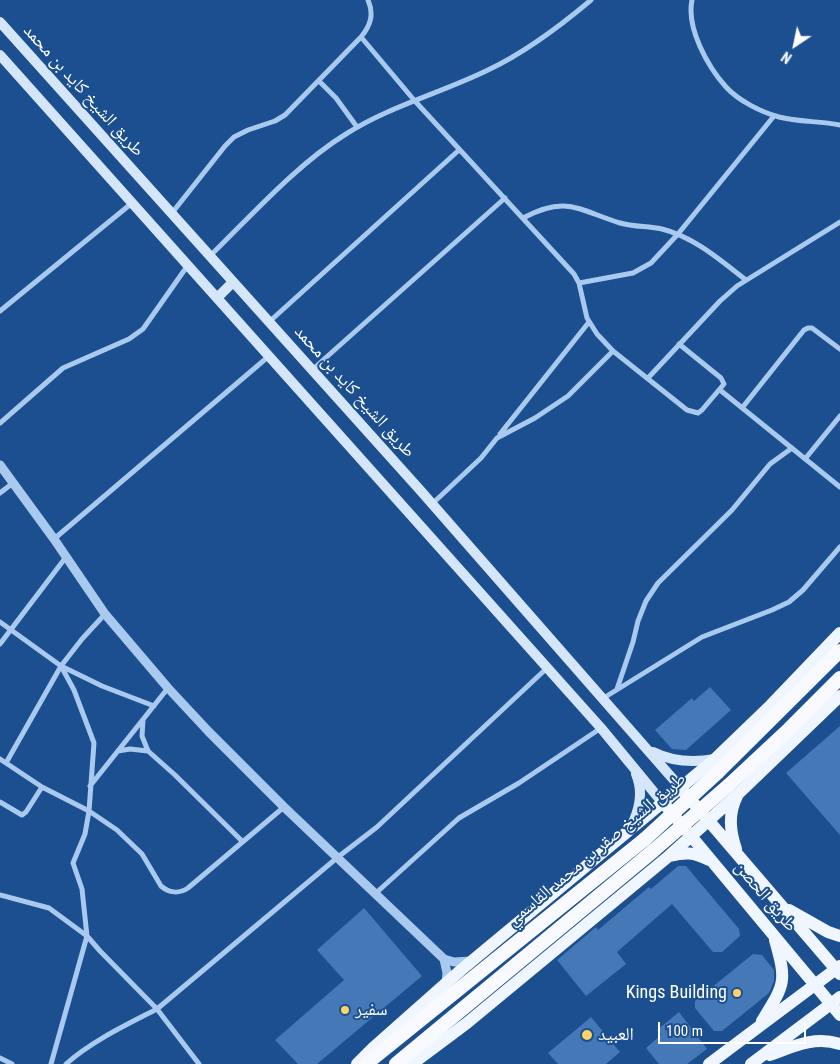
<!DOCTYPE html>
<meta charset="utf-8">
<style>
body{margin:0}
#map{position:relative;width:840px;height:1064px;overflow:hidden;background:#1b4f8f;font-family:"Roboto Condensed",sans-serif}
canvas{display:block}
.north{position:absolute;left:770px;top:20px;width:50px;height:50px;-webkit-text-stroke:4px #1b4f8f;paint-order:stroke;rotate:214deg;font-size:14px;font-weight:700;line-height:20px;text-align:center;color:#fff}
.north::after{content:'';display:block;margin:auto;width:18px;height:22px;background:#fff;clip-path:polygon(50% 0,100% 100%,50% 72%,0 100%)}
.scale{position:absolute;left:658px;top:1022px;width:148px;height:22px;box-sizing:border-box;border:2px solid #fff;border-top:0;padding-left:6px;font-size:15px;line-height:18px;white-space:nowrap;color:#fff;-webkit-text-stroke:4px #1b4f8f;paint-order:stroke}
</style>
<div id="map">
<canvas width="840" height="1064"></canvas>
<div class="north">N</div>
<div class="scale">100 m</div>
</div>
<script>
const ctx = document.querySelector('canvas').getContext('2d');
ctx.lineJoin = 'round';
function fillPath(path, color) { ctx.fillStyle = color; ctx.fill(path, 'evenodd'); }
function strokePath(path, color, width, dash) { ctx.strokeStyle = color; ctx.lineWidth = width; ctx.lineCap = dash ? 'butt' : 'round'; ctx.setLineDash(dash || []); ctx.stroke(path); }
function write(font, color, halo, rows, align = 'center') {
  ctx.font = font + ' "Roboto Condensed","Noto Naskh Arabic",sans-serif'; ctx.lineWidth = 4; ctx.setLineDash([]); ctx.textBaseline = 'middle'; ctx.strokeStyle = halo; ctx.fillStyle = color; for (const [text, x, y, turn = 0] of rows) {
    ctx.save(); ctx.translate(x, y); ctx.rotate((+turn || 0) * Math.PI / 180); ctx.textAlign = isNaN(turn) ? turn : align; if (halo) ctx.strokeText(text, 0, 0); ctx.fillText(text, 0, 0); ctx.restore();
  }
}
fillPath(new Path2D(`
 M710,687L731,710L686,750L672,749L655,730L692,698L694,701Z
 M840,726V835L786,773Z
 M678,866H686L739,929L740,936L722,952H713L672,904L617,952L626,964L586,996L557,960L596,927L598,930L649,887L651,889Z
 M364,908L422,976L317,1064H298L275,1040L344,980L317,950Z
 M753,954L762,955L774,970V981L769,993L722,1031H714L695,1008V1001Z
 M679,1012L707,1049L687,1064H659L646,1048L661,1035L657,1030Z
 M591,1017L620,1052L606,1064H558L548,1053Z`), '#4478b7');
strokePath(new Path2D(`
 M692,0C686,28 708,67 726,87C739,101 761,112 779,117C798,122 820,121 840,125
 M361,37L414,100L574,274L579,283L587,318L597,334L613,351L687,410L698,413L702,410L724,384L721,378L679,344
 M319,81L336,98L357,127
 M172,213L225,146L234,137L248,130L275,121L285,115L361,37C371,25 374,14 368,0
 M523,218C567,195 578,210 620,223C634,227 648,226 662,229C694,237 720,260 746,280
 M210,256C251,216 297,164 346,134C390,106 441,93 488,70C526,52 559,27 591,0
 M579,283L633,273L651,263L678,234L774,116
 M0,311L132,203
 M269,322L459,150
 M312,370L505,198
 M648,378L720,301L737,286L840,222
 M720,390L840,487
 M742,408L804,330L808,328H812L840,349
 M0,423L63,368L129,339L143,329L188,265
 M500,434L589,322
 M805,459L840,416
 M0,493L13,483
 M432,504L481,458L497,438L535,418L568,396L613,351
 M54,539L269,356
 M0,622L61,666L102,686L154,706
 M0,644L66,557
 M617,689L633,642L638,621L646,601L658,583L732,510L770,464L792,448
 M602,699L702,637L772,610L789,602L803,590L840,547
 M143,720L142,736L148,751L175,775L242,841
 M118,751L130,749L148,751
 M0,759L42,787L89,811L117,830L142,854L161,886C169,893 179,894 188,888L284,807
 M6,763L61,666L82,639L105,614
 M90,786L168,688
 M0,802L22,815L26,812L42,787
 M376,893L459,818L519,783L601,728
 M0,895L49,908L87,936L100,951L157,1009L199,1064
 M0,1058L12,1064
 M51,1064L87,936L82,889L73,863L85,834L89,811L94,743L74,690L61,666
 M66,1064C92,1041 126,1025 157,1009L338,857L377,827L547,668`), '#a9c9ee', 5);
strokePath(new Path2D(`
 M0,465L54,539L105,614L168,688L209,732L284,807L444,959L454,962L472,961
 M444,959L447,973L446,983`), '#a9c9ee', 9);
strokePath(new Path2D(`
 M0,22L420,490L680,787
 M0,55L601,728L662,802
 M217,298L233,282
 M653,752C673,762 693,763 715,759
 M630,829C639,811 644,793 636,774`), '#d6e6fa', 10);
strokePath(new Path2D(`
 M684,792L840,974
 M666,806L840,1015
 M736,849C730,831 728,814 737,796
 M669,856C686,852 693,852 709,860
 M789,910L828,932L840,936
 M762,1021C785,984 787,982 775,940
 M770,1055C794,1046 815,1036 840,1044
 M357,1064L373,1048L461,970L715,759L771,705L840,633
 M412,1064L467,1023L669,856L738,794L840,696
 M709,1064L840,966
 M751,1064L840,997`), '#f0f6ff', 12);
strokePath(new Path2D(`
 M718,772L840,651
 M729,785L789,729L840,678
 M366,1064L645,839
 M396,1064L653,851`), '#f8faff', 14);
strokePath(new Path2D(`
 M645,839L718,772
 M653,851L729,785`), '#f8faff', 14);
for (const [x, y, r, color] of [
 [737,993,5,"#ffd166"],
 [345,1010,5,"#ffd166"],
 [587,1035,6,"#ffd166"]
]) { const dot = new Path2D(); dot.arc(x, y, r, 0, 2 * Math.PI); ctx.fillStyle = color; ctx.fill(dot); strokePath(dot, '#1b4f8f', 2); }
write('18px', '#fff', '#1b4f8f', [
 ["طريق الشيخ كايد بن محمد",83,91,48],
 ["طريق الشيخ كايد بن محمد",354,392,48],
 ["طريق الشيخ صقر بن محمد القاسمي",597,850,-40],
 ["طريق الحصن",765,897,50]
]);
write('18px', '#fff', '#1b4f8f', [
 ["Kings Building",727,993,"right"],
 ["سفير",355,1010],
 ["العبيد",598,1035]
], 'left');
</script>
